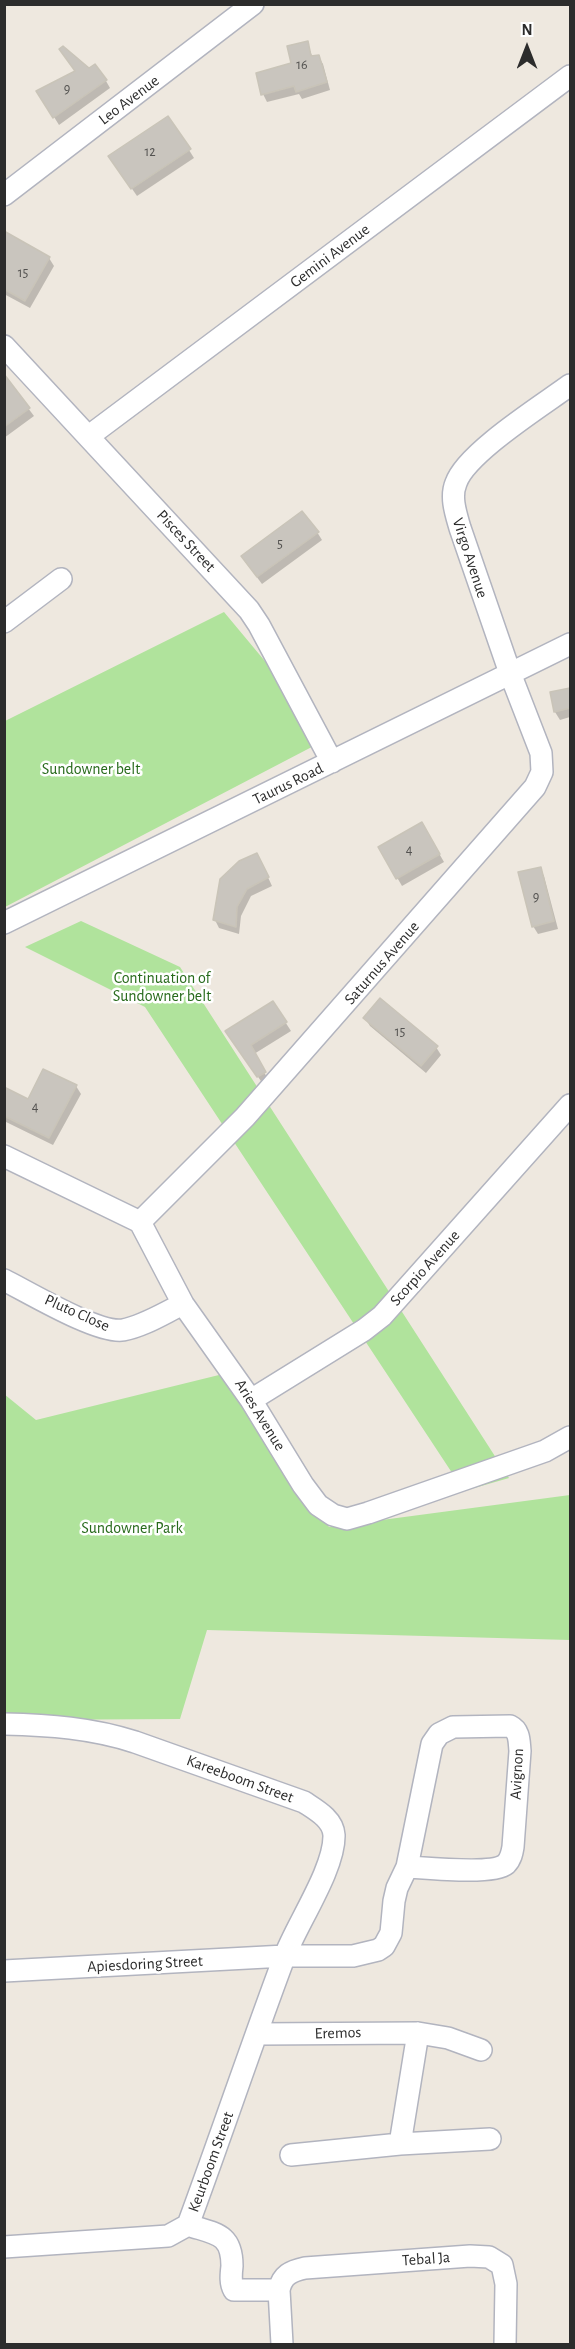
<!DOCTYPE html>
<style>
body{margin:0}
#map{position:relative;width:575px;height:2349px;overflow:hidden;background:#eee8df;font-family:"Alegreya Sans",sans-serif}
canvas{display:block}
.frame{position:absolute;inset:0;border:6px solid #2c2c2c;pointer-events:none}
.north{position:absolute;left:497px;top:18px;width:60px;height:60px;-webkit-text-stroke:4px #fff;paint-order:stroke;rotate:0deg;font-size:16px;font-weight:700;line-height:24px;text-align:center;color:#2c2c2c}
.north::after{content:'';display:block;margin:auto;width:21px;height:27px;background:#2c2c2c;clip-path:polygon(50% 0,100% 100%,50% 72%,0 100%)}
</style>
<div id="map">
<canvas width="575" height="2349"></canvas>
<div class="frame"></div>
<div class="north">N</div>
</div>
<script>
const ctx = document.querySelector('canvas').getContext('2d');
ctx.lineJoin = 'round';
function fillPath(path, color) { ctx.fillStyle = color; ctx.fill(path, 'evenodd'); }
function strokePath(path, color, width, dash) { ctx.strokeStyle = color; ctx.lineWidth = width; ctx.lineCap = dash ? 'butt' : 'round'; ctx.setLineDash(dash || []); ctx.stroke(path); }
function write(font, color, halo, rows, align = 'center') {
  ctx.font = font + ' "Alegreya Sans",sans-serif'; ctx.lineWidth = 5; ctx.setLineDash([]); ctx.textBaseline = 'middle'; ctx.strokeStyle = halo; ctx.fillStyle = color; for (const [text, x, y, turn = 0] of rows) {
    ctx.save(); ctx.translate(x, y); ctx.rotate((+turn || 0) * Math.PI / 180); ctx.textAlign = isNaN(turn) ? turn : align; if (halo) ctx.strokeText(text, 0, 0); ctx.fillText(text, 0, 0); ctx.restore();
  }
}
fillPath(new Path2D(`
 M224,612L329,738L5,907V721Z
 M81,921L180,967L509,1478L464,1491L145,1007L25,947Z
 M223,1374L329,1527L570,1495V1640L207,1630L180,1719L5,1720L4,1394L36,1420Z`), '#b0e39c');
fillPath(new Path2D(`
 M307,43L313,58L318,56L323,64L330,90L302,99L299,94L267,102L263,94L293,64Z
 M89,69L106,81L110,88L59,125L38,91L76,72Z
 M189,150L194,158L137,196L115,164Z
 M4,233L49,258L54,266L30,308L4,294Z
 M4,376L34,416L4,438Z
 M317,532L322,540L262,584L247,564Z
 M570,690V717L560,720L555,712L551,694Z
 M422,824L444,862L402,886L380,848Z
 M261,862L272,886L251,896L241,916L239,934L219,928L215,920Z
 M540,868L544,876L558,929L538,934L533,926Z
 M273,1003L291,1031L254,1054L269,1081L263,1084L232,1039Z
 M365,1018L436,1047L441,1055L426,1073L370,1026Z
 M76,1086L81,1094L53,1145L4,1121V1089L29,1101Z`), '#0003');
const building = new Path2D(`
 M308,41L311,56L319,55L327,82L296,92L294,86L261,95L256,73L291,63L287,46Z
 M63,46L89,68L95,64L107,80L53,118L36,91L75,71L59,49Z
 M168,116L191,149L131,189L108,156Z
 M4,231L50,257L25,301L4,289Z
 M4,374L30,408L4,427Z
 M302,511L319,532L257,577L241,556Z
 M570,688V708L554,712L550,692Z
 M422,822L440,854L396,879L378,847Z
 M257,853L269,877L247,889L237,907L236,927L213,920L220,879L239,861Z
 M541,867L554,921L532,927L518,872Z
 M380,998L438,1046L421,1066L363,1018Z
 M273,1001L287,1022L251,1045L266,1072L257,1077L225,1031Z
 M43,1069L77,1085L49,1138L4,1116V1087L28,1099Z`);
fillPath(building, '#c9c5be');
strokePath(building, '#c9c4b8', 1.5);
const minor = new Path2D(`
 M4,195L253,4
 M4,346L249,610L259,625L332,762
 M89,436L570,76
 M4,622L61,579
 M4,923L570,644
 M4,1156L140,1222L183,1304L251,1400L303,1485L318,1505L333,1515L347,1519L368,1513L545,1451L570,1437
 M140,1222L245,1117L535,787L542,772L541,753L510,673L460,528C456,514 450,497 456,483C466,453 543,405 570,385
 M4,1280C30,1293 98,1334 123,1330C144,1326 164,1313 183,1304
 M251,1400L364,1330L382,1316L570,1105
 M4,1724C49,1725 92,1728 135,1742L304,1802C316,1810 333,1819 334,1835C335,1869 296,1925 284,1958C251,2046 221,2136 188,2225L168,2236L4,2247
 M4,1971L285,1956H353L378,1950L384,1946L391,1933L394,1901L397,1888L407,1867L432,1744L439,1734L453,1727L510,1726C520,1731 519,1741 520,1751L513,1847C512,1853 511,1859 506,1864C493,1875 427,1868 407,1867
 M258,2034L418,2033L448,2038L481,2050
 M400,2144L490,2139
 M291,2155L400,2144L418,2033
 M188,2225C215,2234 232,2233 232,2266C231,2275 230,2283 234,2290H279
 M282,2344L279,2290C282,2275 291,2271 305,2268L470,2256L489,2257L502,2265L506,2284L505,2344`);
strokePath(minor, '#b2b4bf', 24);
strokePath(minor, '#fff', 21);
write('14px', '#535250', null, [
 ["16",302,65],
 ["9",67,89],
 ["12",150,152],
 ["15",23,273],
 ["5",280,544],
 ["4",409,850],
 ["9",536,897],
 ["15",400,1032],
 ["4",35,1107]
]);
write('16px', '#2c2c2c', '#fff', [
 ["Leo Avenue",129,100,-37],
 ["Gemini Avenue",330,256,-37],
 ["Pisces Street",186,541,47],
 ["Virgo Avenue",470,558,72],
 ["Taurus Road",288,784,-26],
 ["Saturnus Avenue",382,963,-49],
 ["Scorpio Avenue",425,1268,-48],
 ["Pluto Close",77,1313,24],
 ["Aries Avenue",260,1415,58],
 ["Avignon",517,1774,-87],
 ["Kareeboom Street",240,1779,20],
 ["Apiesdoring Street",145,1964,-3],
 ["Eremos",338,2033,-2],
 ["Keurboom Street",211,2162,-70],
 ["Tebal Ja",426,2259,-4]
]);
write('16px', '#276a1b', '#fff', [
 ["Sundowner belt",91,769],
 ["Continuation of",162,978],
 ["Sundowner belt",162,996],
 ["Sundowner Park",132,1528]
]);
</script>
